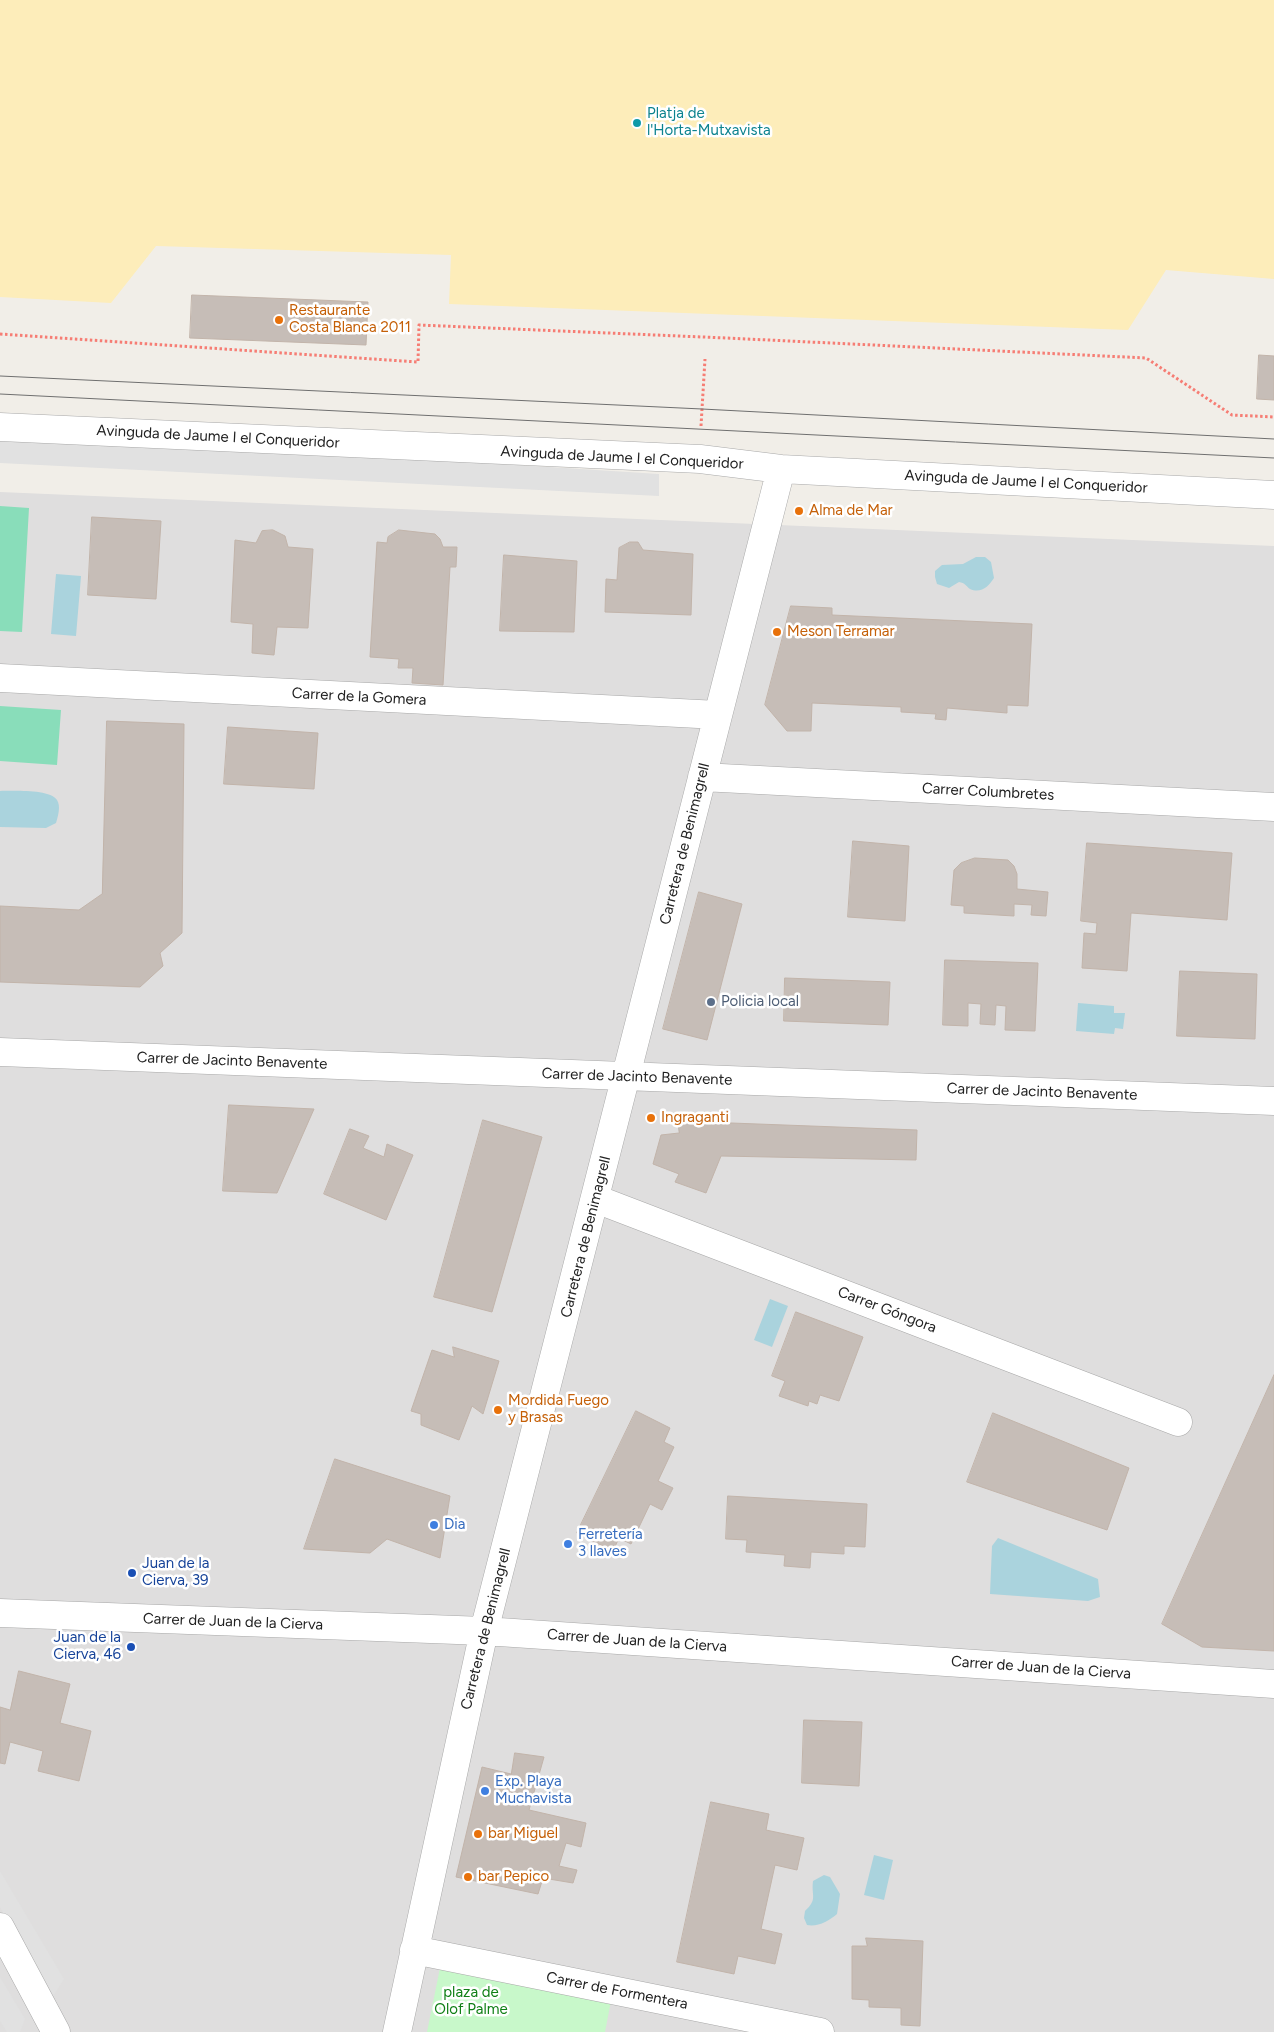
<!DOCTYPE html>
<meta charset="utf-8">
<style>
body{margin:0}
canvas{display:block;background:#f1eee8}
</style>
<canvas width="1274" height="2032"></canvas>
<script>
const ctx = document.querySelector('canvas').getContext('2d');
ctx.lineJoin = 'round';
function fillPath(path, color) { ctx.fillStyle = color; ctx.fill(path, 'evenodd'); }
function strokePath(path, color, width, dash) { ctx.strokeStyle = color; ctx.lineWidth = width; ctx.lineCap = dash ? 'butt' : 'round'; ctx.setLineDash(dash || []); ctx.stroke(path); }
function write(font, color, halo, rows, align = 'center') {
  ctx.font = font + ' Figtree,sans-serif'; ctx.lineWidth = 5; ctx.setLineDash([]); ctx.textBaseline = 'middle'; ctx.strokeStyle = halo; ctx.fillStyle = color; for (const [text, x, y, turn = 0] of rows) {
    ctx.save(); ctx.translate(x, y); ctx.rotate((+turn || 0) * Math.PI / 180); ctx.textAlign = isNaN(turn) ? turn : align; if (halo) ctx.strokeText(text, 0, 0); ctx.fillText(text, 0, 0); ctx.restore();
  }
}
fillPath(new Path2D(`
 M0,492L1274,546V2032H0Z`), '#dfdede');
fillPath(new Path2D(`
 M0,0H1274V279L1166,270L1128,330L449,304L451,255L156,246L111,303L0,297Z`), '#fdedba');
fillPath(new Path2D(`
 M441,1963L611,2001L605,2032H427Z`), '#c8f8ca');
fillPath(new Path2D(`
 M0,506L29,508L22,632L0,631Z
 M0,706L61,710L57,765L0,761Z`), '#89ddba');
fillPath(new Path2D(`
 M0,432L659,474V496L0,463Z
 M0,1871L64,1979L50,2001L0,1907Z
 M0,1977L25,2019L20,2032H7L0,2021Z`), '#e1e1e1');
fillPath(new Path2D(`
 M976,557H985L991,562L994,578C989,586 981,594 970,589C966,586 965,583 959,582L949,588L937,584L935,577V571L942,565L963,564Z
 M56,574L81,576L76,636L51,634Z
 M0,791C12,791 50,789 57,800C61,806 58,816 56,823L46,828L0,827Z
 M1078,1003L1114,1006V1013H1125L1123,1029L1115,1028L1114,1034L1076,1031Z
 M770,1299L788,1306L772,1347L754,1340Z
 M998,1538L1098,1579L1100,1597L1088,1601L990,1594L992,1546Z
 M874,1855L893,1860L884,1900L864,1895Z
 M824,1875L830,1877L840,1894L837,1914C829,1921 818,1927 807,1925L804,1918L805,1911C818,1899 811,1896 813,1881Z`), '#aad3dd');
const building = new Path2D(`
 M192,295L368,302L366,345L190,338Z
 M1259,355L1274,356V400L1257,399Z
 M92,517L161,521L156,599L88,595Z
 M273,530L285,536L288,547L313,549L308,628L277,627L274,655L252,653L253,624L231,622L235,540L256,543L262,531Z
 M399,530L435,534L440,539L443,547H457L456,567H450L443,685L412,683L413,668H398L399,659L370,657L377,542L387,543L388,537Z
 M630,542H638L643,550L693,554L691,615L605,612L606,579L617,580L619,548Z
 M504,555L577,561L574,632L500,631Z
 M791,606L832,608V615L1032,624L1028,706L1007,705V713L947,708L946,720L935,719L936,714L901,712V707L812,703L811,731H787L765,705Z
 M107,721L184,724L182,933L160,953L163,966L140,987L0,982V906L79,910L102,894Z
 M228,727L318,733L314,789L224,784Z
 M853,841L909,846L905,921L848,917Z
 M1087,843L1232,853L1227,920L1131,913L1127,971L1082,968L1084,933L1096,934L1097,923L1081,921Z
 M975,858L1008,860L1014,866L1017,874V889L1048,892L1046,916L1031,915L1032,905L1014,904V916L964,913V906L951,905L954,870L961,863Z
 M699,892L742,904L707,1040L663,1029Z
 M945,960L1038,963L1035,1031L1005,1030L1006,1006L996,1005L995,1025L980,1024L981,1004L968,1003V1026L943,1025Z
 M1180,971L1257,974L1255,1039L1177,1036Z
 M785,978L890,982L888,1025L784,1021Z
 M229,1105L314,1109L277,1193L223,1191Z
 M483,1120L542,1137L492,1312L434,1297Z
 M678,1121L917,1130L916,1160L721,1156L706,1193L675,1182L679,1174L653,1164L661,1135L679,1133Z
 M350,1129L369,1136L363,1148L384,1157L387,1144L413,1155L386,1220L324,1194Z
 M796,1312L863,1337L839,1401L820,1395L817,1404L809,1401L808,1406L779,1396L785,1381L772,1376Z
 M453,1347L499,1361L483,1414L472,1406L459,1440L421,1425V1414L411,1411L432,1350L454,1357Z
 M1274,1375V1651L1202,1647L1162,1624Z
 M636,1411L670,1428L664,1442L674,1447L658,1481L673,1488L662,1510L650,1504L631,1544L619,1538L613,1551L577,1533Z
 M993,1413L1129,1468L1107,1530L967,1482Z
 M335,1459L450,1496L440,1558L387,1539L370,1553L304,1549Z
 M728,1496L867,1504L865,1547L844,1546V1554L811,1552L810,1568L784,1566L785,1555L746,1552L747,1540L726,1539Z
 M19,1671L70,1684L60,1723L91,1731L79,1781L38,1771L43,1751L10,1742L5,1764L0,1763V1707L10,1710Z
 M804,1720L862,1722L859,1786L802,1783Z
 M515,1753L544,1757L529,1810L586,1823L581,1847L566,1843L559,1866L577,1870L573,1883L543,1878L538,1894L456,1877L482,1767L511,1774Z
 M711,1802L769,1814L766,1830L804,1838L797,1870L775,1865L761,1929L782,1934L775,1964L738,1956L734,1974L677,1962Z
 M866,1938L923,1941L920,2026L901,2025V2008L869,2007V2000L852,1999V1946H867Z`);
fillPath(building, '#c6bdb7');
strokePath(building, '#c2b4aa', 1);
const minor = new Path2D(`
 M0,427L700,459L781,469L1274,495
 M0,678L718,715
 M702,777L1274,807
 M0,1052L1274,1101
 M596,1199L1178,1422
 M0,1613L484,1631L1274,1684
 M0,1927L56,2032
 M414,1950L820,2032
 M397,2032L484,1631L781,469`);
strokePath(minor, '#a8a8a8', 29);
strokePath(new Path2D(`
 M0,334L418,362L419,325L726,338L1146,358L1232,415L1274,417
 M701,426L705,359`), '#f67d74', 3, [2.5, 2.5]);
strokePath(minor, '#fff', 28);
strokePath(new Path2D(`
 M0,376L702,409L1274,439
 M0,394L1274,458`), '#6f6f6f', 1);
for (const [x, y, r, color] of [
 [637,123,5,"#0f9aa8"],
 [279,320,5,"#e8710a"],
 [799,511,5,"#e8710a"],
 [777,632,5,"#e8710a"],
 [711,1002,5,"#5c6f8a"],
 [651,1118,5,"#e8710a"],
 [498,1410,5,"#e8710a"],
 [434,1525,5,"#3f7fe0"],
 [568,1544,5,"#3f7fe0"],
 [132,1573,5,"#1a4fb4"],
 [131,1647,5,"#1a4fb4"],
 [485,1791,5,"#3f7fe0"],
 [478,1834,5,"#e8710a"],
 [468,1877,5,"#e8710a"]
]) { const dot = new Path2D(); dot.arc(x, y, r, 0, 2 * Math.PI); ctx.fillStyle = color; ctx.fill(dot); strokePath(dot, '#fff', 2); }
write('15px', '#0d838f', '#fff', [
 ["Platja de",647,114],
 ["l'Horta-Mutxavista",647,131]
], 'left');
write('15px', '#c56008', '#fff', [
 ["Restaurante",289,311],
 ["Costa Blanca 2011",289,328],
 ["Alma de Mar",809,511],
 ["Meson Terramar",787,632],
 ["Ingraganti",661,1118],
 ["Mordida Fuego",508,1401],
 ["y Brasas",508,1418],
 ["bar Miguel",488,1834],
 ["bar Pepico",478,1877]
], 'left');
write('15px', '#212121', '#fff', [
 ["Avinguda de Jaume I el Conqueridor",218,437,3],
 ["Avinguda de Jaume I el Conqueridor",622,458,3],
 ["Avinguda de Jaume I el Conqueridor",1026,482,3],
 ["Carrer de la Gomera",359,697,3],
 ["Carrer Columbretes",988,792,3],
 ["Carretera de Benimagrell",685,844,-76],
 ["Carrer de Jacinto Benavente",232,1061,2],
 ["Carrer de Jacinto Benavente",637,1077,2],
 ["Carrer de Jacinto Benavente",1042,1092,2],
 ["Carretera de Benimagrell",586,1237,-76],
 ["Carrer Góngora",887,1310,21],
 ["Carrer de Juan de la Cierva",233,1622,2],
 ["Carretera de Benimagrell",486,1629,-76],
 ["Carrer de Juan de la Cierva",637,1641,4],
 ["Carrer de Juan de la Cierva",1041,1668,4],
 ["Carrer de Formentera",617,1991,11]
]);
write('15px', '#4e5e75', '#fff', [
 ["Policia local",721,1002]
], 'left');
write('15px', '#366cbe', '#fff', [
 ["Dia",444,1525],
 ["Ferretería",578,1535],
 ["3 llaves",578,1552],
 ["Exp. Playa",495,1782],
 ["Muchavista",495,1799]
], 'left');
write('15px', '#164399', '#fff', [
 ["Juan de la",142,1564],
 ["Cierva, 39",142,1581],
 ["Juan de la",121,1638,"right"],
 ["Cierva, 46",121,1655,"right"]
], 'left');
write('15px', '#0f7f15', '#fff', [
 ["plaza de",471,1993],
 ["Olof Palme",471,2010]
]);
</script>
